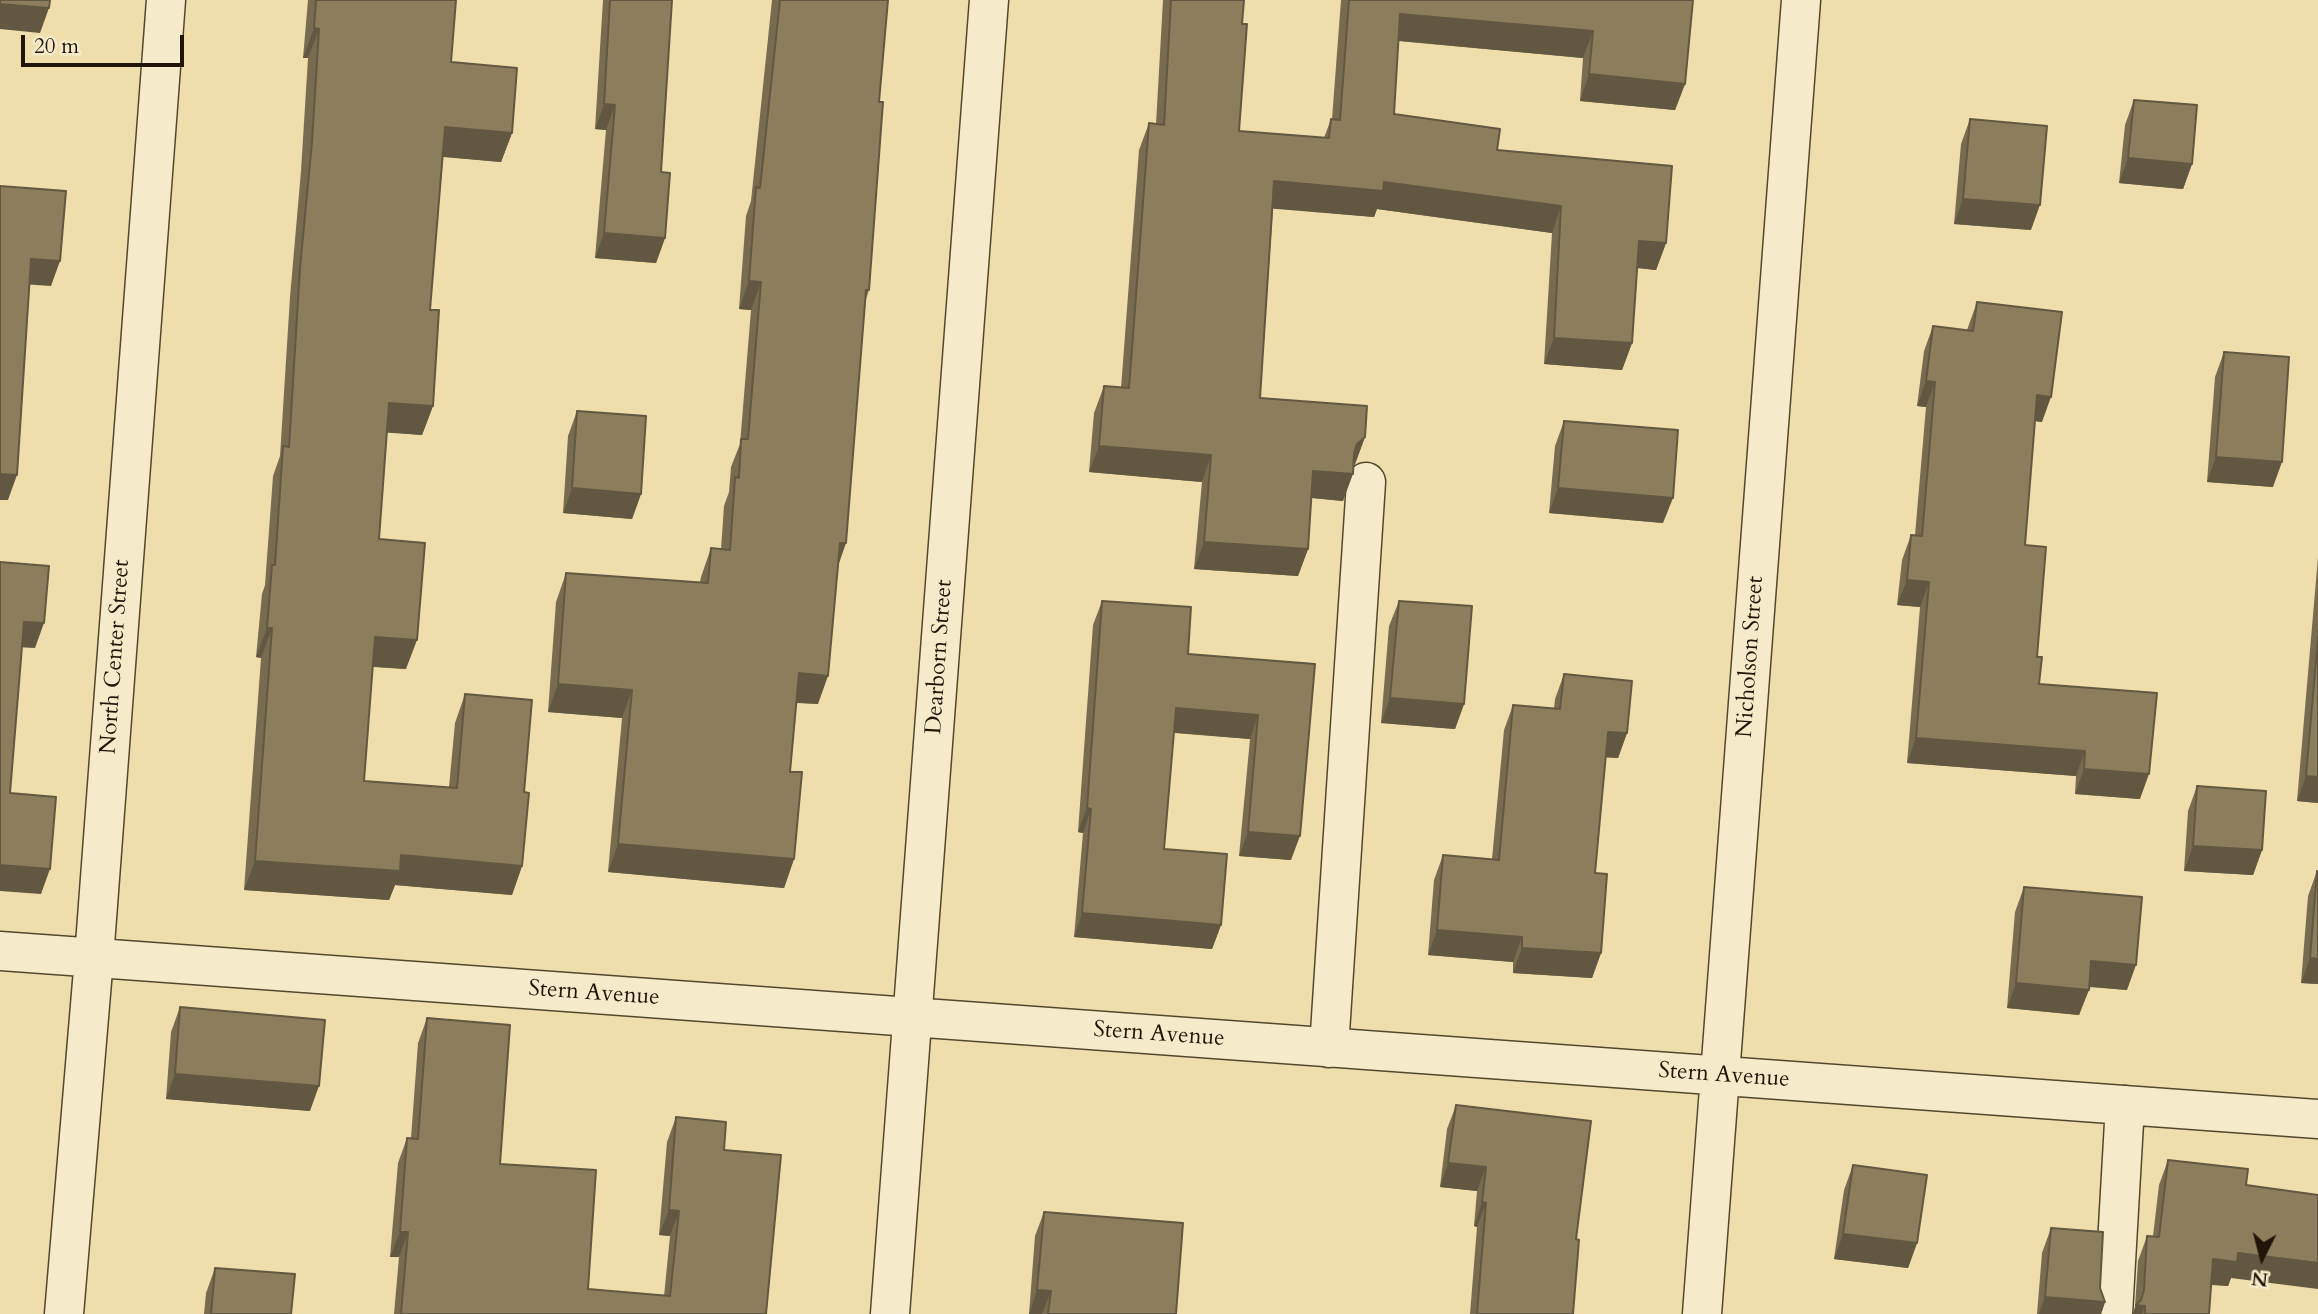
<!DOCTYPE html>
<style>
body{margin:0}
#map{position:relative;width:2318px;height:1314px;overflow:hidden;background:#efdeac;font-family:Cardo,serif}
canvas{display:block}
.north{position:absolute;left:2227px;top:1223px;width:70px;height:70px;-webkit-text-stroke:5px #f5eac9;paint-order:stroke;rotate:186deg;font-size:19px;font-weight:700;line-height:28px;text-align:center;color:#211507}
.north::after{content:'';display:block;margin:auto;width:24px;height:32px;background:#211507;clip-path:polygon(50% 0,100% 100%,50% 72%,0 100%)}
.scale{position:absolute;left:21px;top:35px;width:163px;height:32px;box-sizing:border-box;border:4px solid #211507;border-top:0;padding-left:9px;font-size:21px;line-height:24px;white-space:nowrap;color:#211507;-webkit-text-stroke:5px #f5eac9;paint-order:stroke}
</style>
<div id="map">
<canvas width="2318" height="1314"></canvas>
<div class="north">N</div>
<div class="scale">20 m</div>
</div>
<script>
const ctx = document.querySelector('canvas').getContext('2d');
ctx.lineJoin = 'round';
function strokePath(path, color, width, dash) { ctx.strokeStyle = color; ctx.lineWidth = width; ctx.lineCap = dash ? 'butt' : 'round'; ctx.setLineDash(dash || []); ctx.stroke(path); }
function fillPath(path, color) { ctx.fillStyle = color; ctx.fill(path, 'evenodd'); }
function write(font, color, halo, rows, align = 'center') {
  ctx.font = font + ' Cardo,serif'; ctx.lineWidth = 5; ctx.setLineDash([]); ctx.textBaseline = 'middle'; ctx.strokeStyle = halo; ctx.fillStyle = color; for (const [text, x, y, turn = 0] of rows) {
    ctx.save(); ctx.translate(x, y); ctx.rotate((+turn || 0) * Math.PI / 180); ctx.textAlign = isNaN(turn) ? turn : align; if (halo) ctx.strokeText(text, 0, 0); ctx.fillText(text, 0, 0); ctx.restore();
  }
}
const minor = new Path2D(`
 M0,951L2318,1119
 M1329,1048L1366,482
 M64,1314L94,958L166,0
 M890,1314L989,0
 M1702,1314L1801,0
 M2113,1314L2125,1105`);
strokePath(minor, '#544730', 41);
strokePath(minor, '#f5eac9', 38);
fillPath(new Path2D(`
 M308,0H456L451,62L512,133L501,162L443,157L430,310L433,406L422,435L387,432L379,539L406,669L373,667L364,781L449,787L455,723L465,694L524,792L522,866L512,895L395,885L389,900L244,890L261,658L256,657L262,594L265,585L273,476L280,456L290,297L301,171L308,58H303Z
 M603,0H672L661,172L665,238L656,263L595,258L606,130L595,129Z
 M772,0H888L879,102L869,290L866,299L838,568L818,704L796,703L790,772L794,859L784,888L608,872L622,718L548,712L556,602L566,573L700,582L701,577L711,548L721,549L724,506L729,492L731,467L740,444L751,310L739,309L746,216L751,201Z
 M1163,0H1244L1242,24L1239,131L1324,138L1331,119H1332L1341,0H1693L1685,84L1675,110L1580,101L1583,58L1398,41L1394,114L1497,150L1666,243L1656,270L1637,268L1632,343L1622,370L1544,364L1552,233L1377,209L1374,217L1273,208L1260,398L1365,437L1355,464L1353,465L1343,501L1311,498L1308,549L1298,576L1194,569L1202,482L1089,472L1094,413L1104,386L1121,388L1139,150L1149,123L1156,124Z
 M2134,100L2192,164L2183,189L2119,183L2125,125Z
 M1970,119L2031,230L1954,224L1961,144Z
 M1977,302L2042,422L2035,421L2025,545L2039,684L2140,799L2075,794L2076,776L1907,763L1920,607L1897,605L1902,560L1911,535H1915L1926,407L1917,406L1924,351L1933,326L1967,330Z
 M2224,352L2273,487L2207,482L2215,377Z
 M577,411L641,494L632,519L563,513L568,436Z
 M1564,421L1663,523L1549,513L1555,446Z
 M2318,557V803L2297,801Z
 M1102,601L1188,654L1315,664L1291,860L1239,856L1250,739L1174,733L1164,849L1221,925L1212,949L1074,937L1083,833L1078,832L1093,625Z
 M1399,601L1464,704L1455,729L1381,723L1389,626Z
 M1564,674L1627,733L1618,758L1606,757L1595,873L1601,953L1592,978L1513,973V962L1428,955L1434,880L1443,855L1492,859L1504,730L1513,705L1554,709L1555,699Z
 M2197,786L2262,850L2253,875L2184,871L2188,811Z
 M2317,871L2318,984L2301,983L2308,896Z
 M2024,887L2127,990L2089,987L2079,1015L2007,1008L2015,912Z
 M180,1007L310,1111L166,1099L171,1032Z
 M427,1018L500,1164L588,1289L664,1296L670,1236L659,1235L667,1142L676,1117L724,1150L766,1314H394L399,1257H390L398,1163L407,1138H411L418,1043Z
 M1456,1105L1576,1239L1573,1314H1470L1477,1227L1474,1226L1477,1191L1440,1187L1447,1129Z
 M2168,1160L2231,1278L2228,1286L2211,1285L2209,1314H2133L2135,1307L2138,1261L2147,1236H2153L2159,1185Z
 M1853,1165L1917,1243L1908,1268L1834,1259L1844,1190Z
 M1044,1212L1176,1314H1029L1035,1236Z
 M2051,1228L2100,1288L2105,1302L2101,1314H2037L2042,1253Z
 M215,1268L291,1314H204L206,1293Z`), '#786c50');
fillPath(new Path2D(`
 M0,4L49,8L40,33L0,29Z
 M1400,14L1593,31L1583,58L1390,40Z
 M314,28L319,29L308,58H303Z
 M1589,74L1685,84L1675,110L1580,101Z
 M604,104L615,105L606,130L595,129Z
 M445,127L512,133L501,162L435,156Z
 M2128,158L2192,164L2183,189L2119,183Z
 M1274,181L1384,182L1561,206L1552,233L1377,209L1374,217L1265,208Z
 M1963,199L2040,205L2031,230L1954,224Z
 M604,233L665,238L656,263L595,258Z
 M1639,241L1666,243L1656,270L1629,267Z
 M31,259L60,261L51,286L22,284Z
 M749,281L761,282L751,310L739,309Z
 M1554,338L1632,343L1622,370L1544,364Z
 M1926,381L1935,382L1926,407L1917,406Z
 M2037,395L2051,397L2042,422L2028,420Z
 M389,403L433,406L422,435L378,432Z
 M1365,437L1355,464L1348,470L1357,444Z
 M1099,446L1211,455L1202,482L1089,472Z
 M2216,457L2282,462L2273,487L2207,482Z
 M1313,471L1353,474L1343,501L1303,497Z
 M0,474L17,475L8,500H0Z
 M572,488L641,494L632,519L563,513Z
 M1558,488L1673,498L1663,523L1549,513Z
 M1204,542L1308,549L1298,576L1194,569Z
 M840,543H846L836,572Z
 M1907,580L1929,582L1920,607L1897,605Z
 M24,622L44,623L35,648L15,647Z
 M267,628H272L261,658L256,657Z
 M375,637L417,640L406,669L365,666Z
 M799,673L828,676L818,704L788,702Z
 M558,684L632,690L622,718L548,712Z
 M1390,698L1464,704L1455,729L1381,723Z
 M1176,708L1258,715L1250,739L1167,732Z
 M1608,732L1627,733L1618,758L1599,757Z
 M1916,738L2085,751L2076,776L1907,763Z
 M2084,769L2149,774L2140,799L2075,794Z
 M2306,776L2318,777V803L2297,801Z
 M1087,808L1091,809L1083,833L1078,832Z
 M1248,832L1300,836L1291,860L1239,856Z
 M618,844L794,859L784,888L608,872Z
 M2193,846L2262,850L2253,875L2184,871Z
 M401,855L522,866L512,895L395,885L389,900L244,890L255,861Z
 M0,865L50,869L41,894L0,891Z
 M1082,913L1221,925L1212,949L1074,937Z
 M1437,930L1522,937L1513,962L1428,955Z
 M1522,948L1601,953L1592,978L1513,973Z
 M2310,958L2318,959V984L2301,983Z
 M2091,961L2136,965L2127,990L2082,986Z
 M2016,983L2089,990L2079,1015L2007,1008Z
 M175,1074L319,1086L310,1111L166,1099Z
 M1448,1163L1486,1167L1477,1191L1440,1187Z
 M1482,1202L1486,1203L1477,1227L1474,1226Z
 M669,1210L679,1211L670,1236L659,1235Z
 M400,1232H408L399,1257H390Z
 M1843,1234L1917,1243L1908,1268L1834,1259Z
 M2238,1253L2318,1263V1289L2231,1278L2228,1286L2204,1284L2213,1259Z
 M1037,1290L1051,1291L1042,1314H1029Z
 M2045,1297L2105,1302L2101,1314H2039Z
 M2136,1305L2145,1306L2142,1314H2133Z`), '#625841');
const building = new Path2D(`
 M0,0H50L49,8L0,4Z
 M316,0H456L451,62L517,68L512,133L445,127L430,310H439L433,406L389,403L379,539L425,543L417,640L375,637L364,781L457,788L465,694L532,700L524,792L529,793L522,866L401,855L400,871L255,861L272,628H267L272,565H275L283,446L289,447L300,268L312,142L319,29L314,28Z
 M610,0H672L661,172L670,173L665,238L604,233L615,105L604,104Z
 M780,0H888L879,102H883L869,290H866L846,543H840L828,676L799,673L790,772H802L794,859L618,844L632,690L558,684L566,573L708,583L711,548L730,550L735,477L739,478L741,439H748L761,282L749,281L756,187L760,188Z
 M1171,0H1244L1242,24H1247L1239,131L1329,138L1331,119L1340,120L1349,0H1693L1685,84L1589,74L1593,31L1400,14L1394,114L1500,129L1497,150L1672,166L1666,243L1639,241L1632,343L1554,338L1561,206L1384,182L1383,191L1274,181L1260,398L1367,406L1365,437L1357,444L1354,453L1353,474L1313,471L1308,549L1204,542L1211,455L1099,446L1104,386L1129,388L1149,123L1164,125Z
 M2134,100L2197,105L2192,164L2128,158Z
 M1970,119L2047,126L2040,205L1963,199Z
 M0,186L66,191L60,261L31,259L17,475L0,474Z
 M1977,302L2062,312L2051,397L2037,395L2025,545L2046,547L2037,657H2042L2039,684L2157,693L2149,774L2084,769L2085,751L1916,738L1929,582L1907,580L1911,535L1922,536L1935,382L1926,381L1933,326L1973,331Z
 M2224,352L2289,357L2282,462L2216,457Z
 M577,411L646,416L641,494L572,488Z
 M1564,421L1678,430L1673,498L1558,488Z
 M0,562L49,566L44,623L24,622L10,793L56,797L50,869L0,865Z
 M1102,601L1191,607L1188,654L1315,664L1300,836L1248,832L1258,715L1176,708L1164,849L1227,854L1221,925L1082,913L1091,809L1087,808Z
 M1399,601L1472,606L1464,704L1390,698Z
 M2318,637V777L2306,776Z
 M1564,674L1632,681L1627,733L1608,732L1595,873L1607,874L1601,953L1522,948V937L1437,930L1443,855L1499,860L1513,705L1560,709Z
 M2197,786L2266,791L2262,850L2193,846Z
 M2317,871L2318,872V959L2310,958Z
 M2024,887L2142,897L2136,965L2091,961L2089,990L2016,983Z
 M180,1007L325,1020L319,1086L175,1074Z
 M427,1018L510,1025L500,1164L596,1170L588,1289L670,1296L679,1211L669,1210L676,1117L726,1122L724,1150L781,1155L766,1314H401L408,1232H400L407,1138L418,1139Z
 M1456,1105L1591,1121L1576,1239L1579,1240L1573,1314H1477L1486,1203L1482,1202L1486,1167L1448,1163Z
 M2168,1160L2248,1169L2246,1185L2318,1195V1263L2238,1253L2237,1262L2213,1259L2209,1314H2145V1306L2136,1305L2141,1300L2144,1290L2147,1236L2159,1237Z
 M1853,1165L1927,1175L1917,1243L1843,1234Z
 M1044,1212L1183,1223L1176,1314H1048L1051,1291L1037,1290Z
 M2051,1228L2103,1232L2100,1288L2105,1302L2045,1297Z
 M215,1268L295,1274L291,1314H211Z`);
fillPath(building, '#8c7e5d');
strokePath(building, '#625841', 2);
write('23px', '#211507', '#f5eac9', [
 ["North Center Street",116,657,-86],
 ["Dearborn Street",940,657,-86],
 ["Nicholson Street",1751,657,-86],
 ["Stern Avenue",594,994,4],
 ["Stern Avenue",1159,1035,4],
 ["Stern Avenue",1724,1076,4]
]);
</script>
